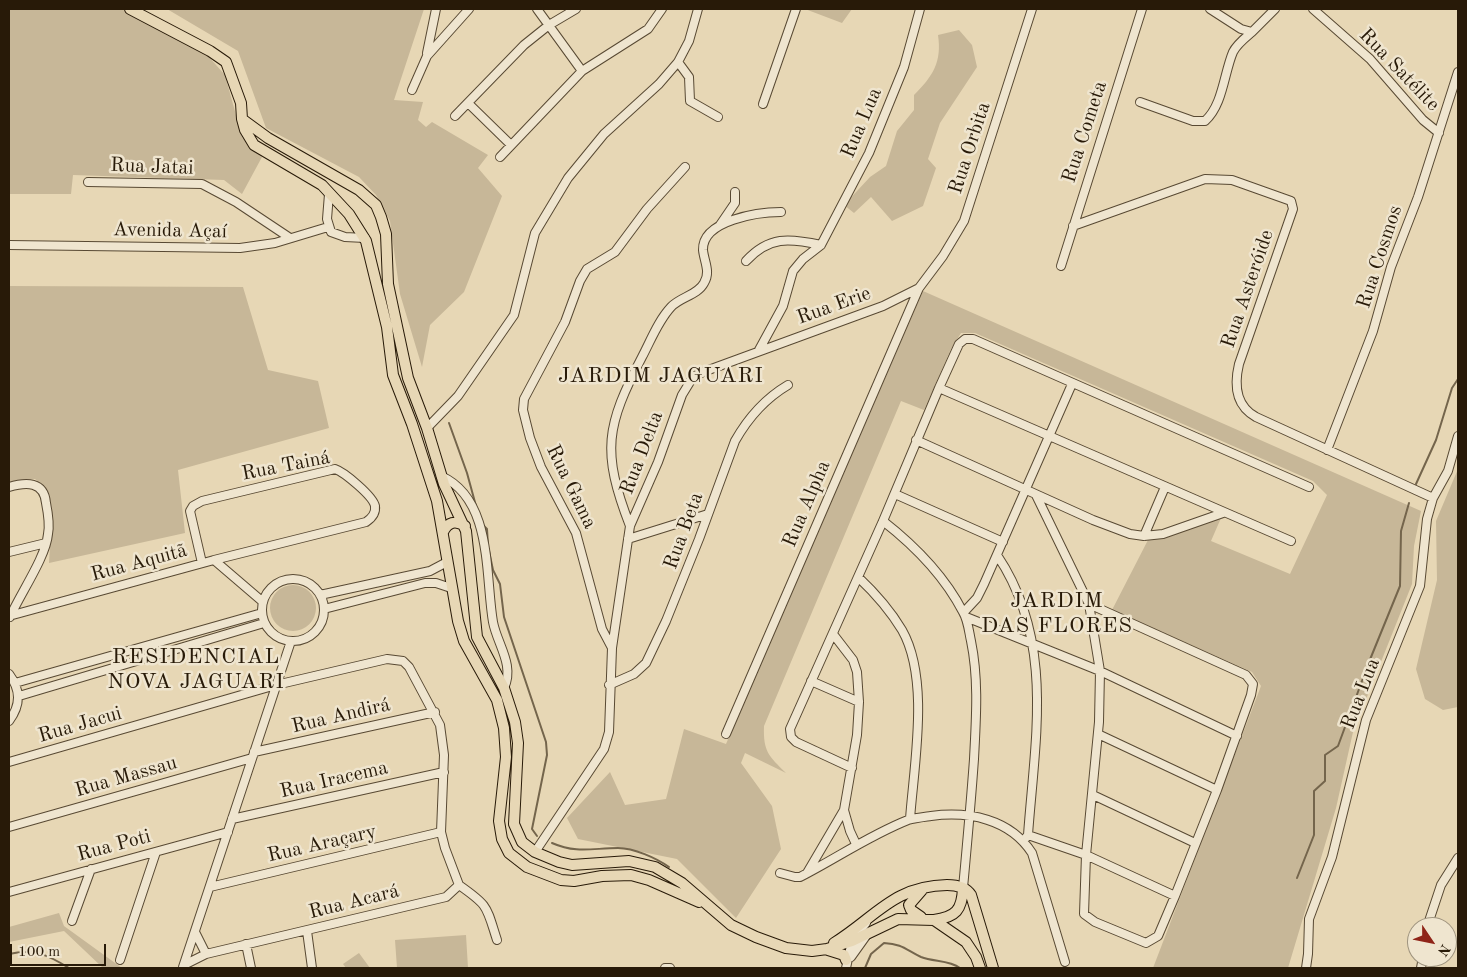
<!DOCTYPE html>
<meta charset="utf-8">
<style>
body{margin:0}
#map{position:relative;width:1467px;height:977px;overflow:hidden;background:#e7d7b5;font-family:"Old Standard TT",serif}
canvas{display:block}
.frame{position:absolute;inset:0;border:10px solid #281a08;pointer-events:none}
.north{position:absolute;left:1407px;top:917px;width:50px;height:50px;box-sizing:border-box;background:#efe5cf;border:1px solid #9f947f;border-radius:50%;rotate:124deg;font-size:14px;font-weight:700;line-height:20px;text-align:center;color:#281a08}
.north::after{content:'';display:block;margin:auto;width:18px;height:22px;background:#8f2418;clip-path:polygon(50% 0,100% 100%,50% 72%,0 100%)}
.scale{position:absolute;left:10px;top:944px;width:96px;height:22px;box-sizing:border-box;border:2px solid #281a08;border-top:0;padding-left:6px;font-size:15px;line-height:18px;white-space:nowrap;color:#281a08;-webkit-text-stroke:4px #efe5cf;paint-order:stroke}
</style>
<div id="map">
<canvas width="1467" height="977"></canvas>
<div class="frame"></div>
<div class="north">N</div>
<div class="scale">100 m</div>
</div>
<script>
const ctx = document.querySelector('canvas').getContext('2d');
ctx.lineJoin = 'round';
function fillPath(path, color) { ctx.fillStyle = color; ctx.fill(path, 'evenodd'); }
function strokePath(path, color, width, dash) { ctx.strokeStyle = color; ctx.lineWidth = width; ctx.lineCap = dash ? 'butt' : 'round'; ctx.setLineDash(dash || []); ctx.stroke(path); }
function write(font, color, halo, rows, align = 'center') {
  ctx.font = font + ' "Old Standard TT",serif'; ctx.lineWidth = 5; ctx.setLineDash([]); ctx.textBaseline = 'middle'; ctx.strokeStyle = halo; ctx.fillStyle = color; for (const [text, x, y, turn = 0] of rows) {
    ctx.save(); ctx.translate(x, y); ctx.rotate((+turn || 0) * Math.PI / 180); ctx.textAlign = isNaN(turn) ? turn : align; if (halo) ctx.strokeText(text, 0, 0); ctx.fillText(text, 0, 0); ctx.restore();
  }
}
fillPath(new Path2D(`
 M9,9H121L145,19L208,56L225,75L242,137L262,157L242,194L224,180L73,175L71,194H9Z
 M167,9H424L394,100L423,102L418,120L426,127L432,122L488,155L478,168L502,196L464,292L430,325L422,367L400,294L390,221L376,195L359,177L266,128L238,51Z
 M805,9H852L842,23Z
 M959,30L972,45L977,67L940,123L928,159L936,168L923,206L892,221L871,197L854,213L844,205L870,177L886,166L897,131L914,110V95C933,76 942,62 938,35Z
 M9,286L243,287L268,370L318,381L329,428L178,470L185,533L49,563L52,509L47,489L35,479L9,482Z
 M923,291L1421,511L1414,546L1412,584L1353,732L1336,808L1288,968H1153L1261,686L1252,672L1112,610L1148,540L1221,518L1211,541L1290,574L1327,495L1313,481L975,333H961L951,349L924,410L901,401L764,726C763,752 769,756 786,773L745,753L741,763L772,806L781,849L736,918L677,859L578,839L567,818L610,772L625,805L666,799L684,729L726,744Z
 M1458,469V707L1443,710L1425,699L1416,669L1437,580L1436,521Z
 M270 608a23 23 0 1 1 46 0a23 23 0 1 1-46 0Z
 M59,913L64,926L122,968H103L64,931L9,942V927Z
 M466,935L468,968H397L395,940Z
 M359,953L370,968H346L343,964Z`), '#c7b798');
strokePath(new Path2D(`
 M449,423L467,473L476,506
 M1416,484L1436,440L1452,388L1458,379
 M483,525L487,529L488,546
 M489,551L493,570L500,584L504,617L546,742L547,755L532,829L537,836
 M552,843C577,854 593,848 618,848C634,848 656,858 669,867
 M1297,878L1314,835V791L1325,781V755L1338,746L1369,662L1400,586L1401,531L1409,503
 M9,954C34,948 48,955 69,968
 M865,968L871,954L884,943C903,944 906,950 921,957C934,962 949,960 960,968`), '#74654c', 2);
const minor = new Path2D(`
 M537,9L582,71
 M1210,9L1241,29L1252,32L1275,9
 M1313,9L1370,59L1423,120L1439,133
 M427,53L436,9
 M678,62L689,77L690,101L718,117
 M412,90L427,56L469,9
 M1140,102L1193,121H1205C1223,105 1224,73 1233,52C1237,44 1245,38 1252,32
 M468,103L511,145
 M763,104L796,9
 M455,116L524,45L549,25L576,9
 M500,157L582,71L648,29L662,9
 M88,182L202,184L236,202L290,238
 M329,194L327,219L331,232L345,237L365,238
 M720,225L735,203V192
 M1073,226L1205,179L1232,180L1291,201L1293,209L1239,364C1234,385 1236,406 1256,417L1433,498
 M9,245L240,248L275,243L328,227
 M746,261C769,236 789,238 821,245
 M1061,266L1142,9
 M759,350L783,306L793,271L803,259L821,245L869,153L904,67L920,9
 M939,388L1291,541
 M427,428L458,396L514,315L535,233L568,178L604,134L659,84L678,62L689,41L698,9
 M916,440L1093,520L1130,534L1144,536L1163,534L1223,513
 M1327,450L1373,331L1391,267L1418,197L1458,72
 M441,476C493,499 485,576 493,622C497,644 515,665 504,688
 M9,487C26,482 44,481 46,503C48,513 50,524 48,534C46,557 20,594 10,617
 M895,494L1003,542
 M1036,495L1089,604L1100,671L1099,722L1086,855L1084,914L1095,922L1146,943L1158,936L1175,896L1217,790L1251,695L1253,684L1246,675L1089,604
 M883,521C915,546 944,575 963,612C968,620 969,632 971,641C979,680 976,719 974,759C971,802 967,845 963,888
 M630,526C601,451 606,426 642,357C651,340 658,321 671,307C680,297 698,295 704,283C711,272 704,261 703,250C702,220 759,212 781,212
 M1144,536L1165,487
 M628,539L708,514
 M9,552L46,543
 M997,555C1055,641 1035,738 1028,835L1024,840
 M202,563L190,511L193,506L202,501L335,469C344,472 373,496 375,506C376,513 372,518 366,522L214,560
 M858,577C875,593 890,610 902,630C930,679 914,764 910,819
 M262 610a31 31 0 1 1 62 0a31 31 0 1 1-62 0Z
 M320,595L430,571L447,562
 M324,609L425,583H436L451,588
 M964,612L977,598L984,584L1072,384
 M9,616L214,560L263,602
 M966,617L1100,671L1237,736
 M612,648L630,526L658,462L682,395L693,377L703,372L883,306L919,288
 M9,674C21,690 21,705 9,721
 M811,681L859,702
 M15,683L262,613
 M609,685L634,674L646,663L666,621L699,539L735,441C748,418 766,398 788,385
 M19,696L264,623
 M726,734L919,288L943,256L964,221L1032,9
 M1098,734L1217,790
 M254,752L435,712
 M9,762L276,685L387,659L403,661L409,667L440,725L444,755L441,832L445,848L459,885L446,897L206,954L184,965
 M852,768L796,742L791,737L790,729L883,521L939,388L959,344L965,339H973L1309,487
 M1093,795L1195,843
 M844,810L850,831L856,844
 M232,819L444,772
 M9,827L252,758
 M1028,835L1086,855L1175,896
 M535,852L604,749L609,732L612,648L602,629L576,533L541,467L530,438L523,410L524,399L565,322L580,281L587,269L615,252L647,209L685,167
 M780,873L795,877H800C837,858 870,835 908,820C915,818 924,817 931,816C969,811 1010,819 1032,853L1065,962
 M807,873L844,810L857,735L859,702L857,672L853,660L833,634
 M459,885C489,906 486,906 497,940
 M210,887L441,832
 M9,892L228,832
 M72,921L91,869
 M1427,927L1441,885L1458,858
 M307,931L312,968
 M195,932L206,954
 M246,944L251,968
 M851,957L866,936
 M120,960L156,852
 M183,967L291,641
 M665,968H670
 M846,968L852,941L866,923
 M1306,968L1308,954L1309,919L1332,857L1366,720L1420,586L1427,519L1433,498L1448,471L1458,436
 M1421,968L1423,957`);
const major = new Path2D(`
 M130,9L210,51L226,62L241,103L242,119L245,130L254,145L322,185L349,214L366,241L387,327L393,375L412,424L437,501L458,621L464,641L497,700L504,728L506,757L499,821L502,839L509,853L527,867L561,880L574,881L602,876L631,875L649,880L699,902
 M242,119L268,138L359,190L376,205L381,217L386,234L388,284L408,378L427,428L444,484L466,531L477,637L504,688L515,722L518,743L514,824L522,842L535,852L559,862L572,865L629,861L655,867L682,883L731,925L756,937L786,948L812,951L827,949L852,941L898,919L934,920L966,942L976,957L980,968
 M443,532C448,522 455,520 465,526
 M921,917L911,910L909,905L922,890
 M934,920C956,917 962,910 963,888
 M834,943C875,918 893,886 947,885C956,885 966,887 971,895L993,968
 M828,950L844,955L846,960`);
strokePath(minor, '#584933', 10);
strokePath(major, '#281a08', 12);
strokePath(minor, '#efe5cf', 8);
strokePath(major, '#e7d7b5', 10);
write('20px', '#281a08', '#efe5cf', [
 ["Rua Satélite",1399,70,46],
 ["Rua Lua",862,123,-67],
 ["Rua Cometa",1085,132,-72],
 ["Rua Orbita",970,148,-72],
 ["Rua Jatai",152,167,2],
 ["Avenida Açaí",170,231,1],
 ["Rua Cosmos",1380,257,-72],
 ["Rua Asteróide",1248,289,-71],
 ["Rua Erie",834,306,-20],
 ["Rua Delta",642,453,-69],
 ["Rua Tainá",286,466,-11],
 ["Rua Gama",571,487,64],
 ["Rua Alpha",807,504,-67],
 ["Rua Beta",684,531,-70],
 ["Rua Aquitã",139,563,-15],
 ["Rua Lua",1361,694,-69],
 ["Rua Andirá",341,716,-13],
 ["Rua Jacui",80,725,-16],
 ["Rua Massau",126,777,-16],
 ["Rua Iracema",334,780,-13],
 ["Rua Araçary",322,844,-13],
 ["Rua Poti",114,846,-15],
 ["Rua Acará",354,902,-14]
]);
ctx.letterSpacing = '1px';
write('22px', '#281a08', '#efe5cf', [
 ["JARDIM JAGUARI",661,376],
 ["JARDIM",1057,601],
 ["DAS FLORES",1057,626],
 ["RESIDENCIAL",196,657],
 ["NOVA JAGUARI",196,682]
]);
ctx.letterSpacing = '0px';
</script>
